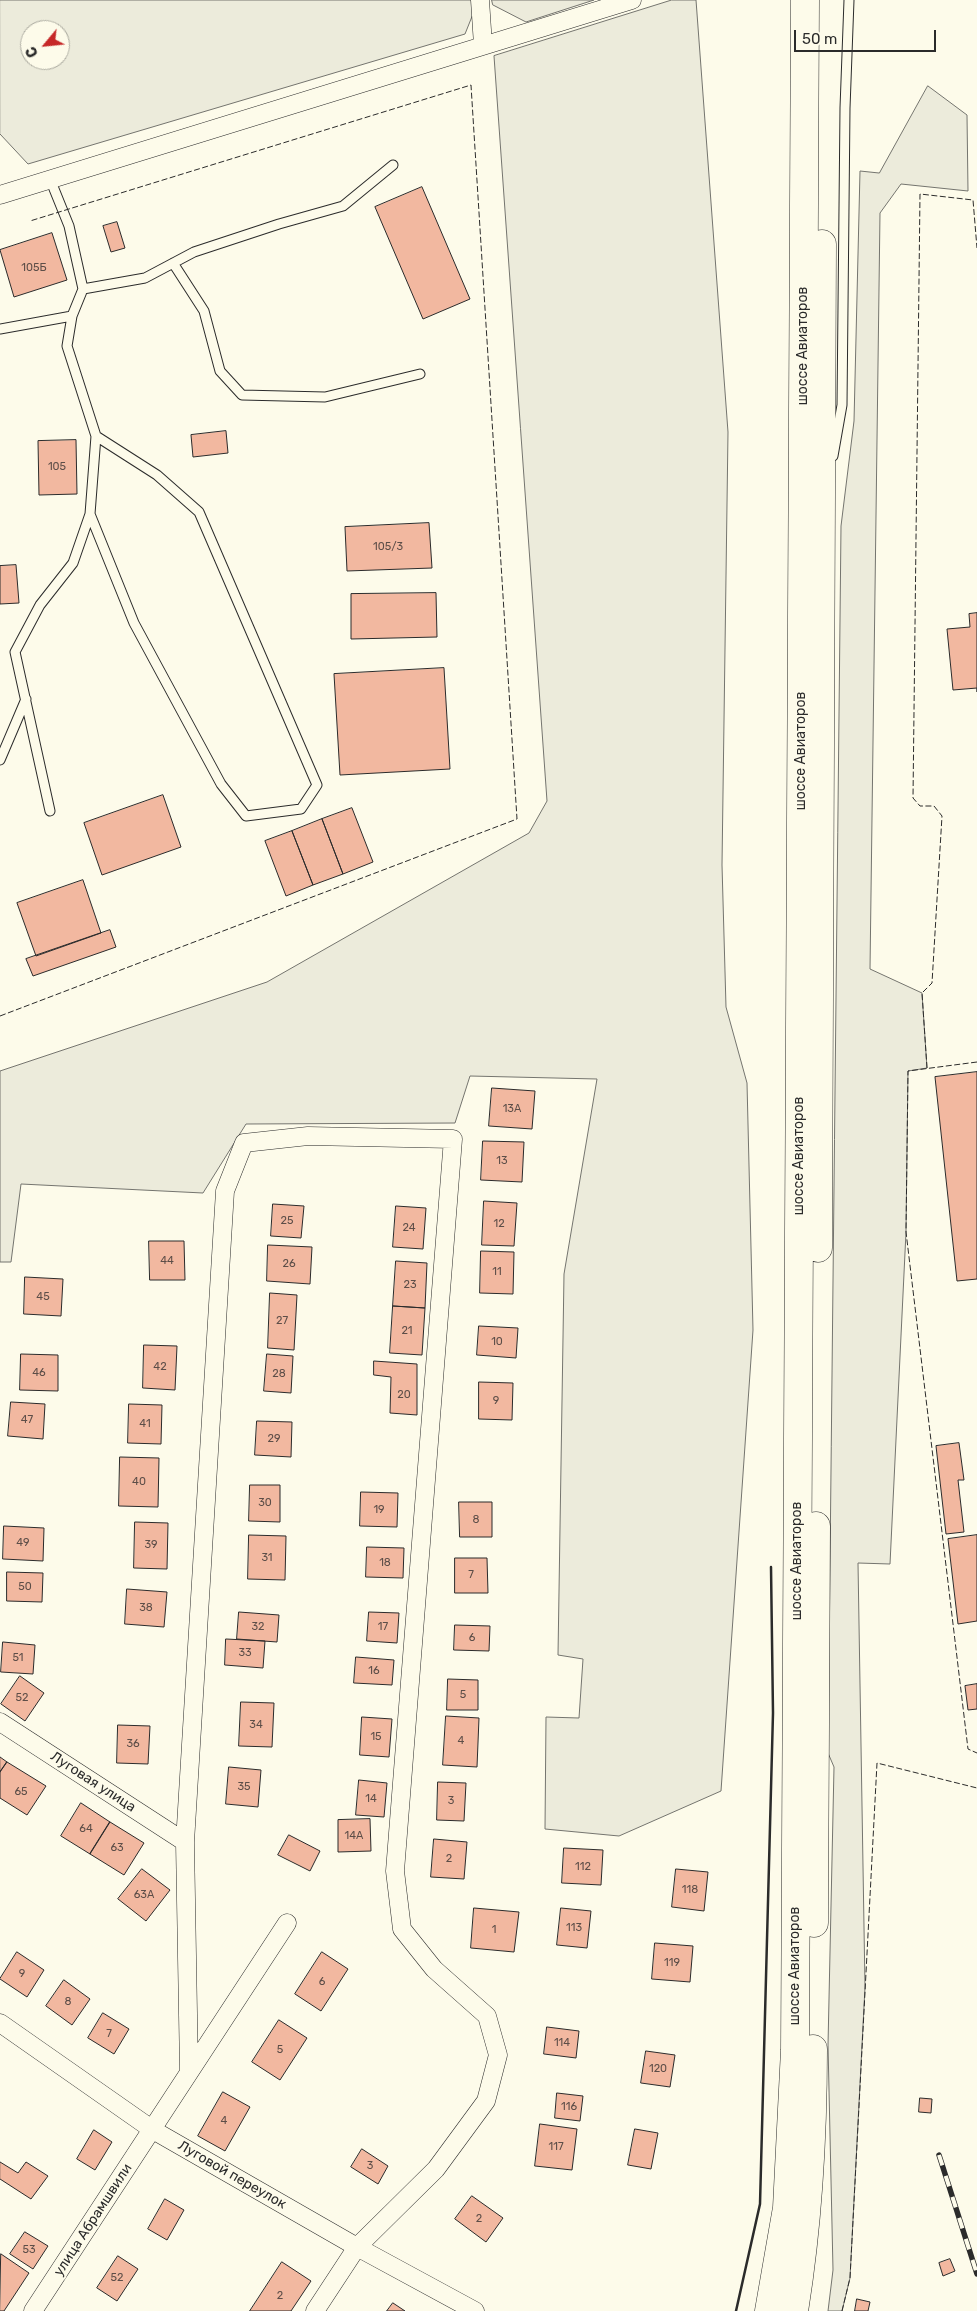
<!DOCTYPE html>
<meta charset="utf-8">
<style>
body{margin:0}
#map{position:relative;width:977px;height:2311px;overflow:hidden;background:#fdfbea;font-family:Rubik,sans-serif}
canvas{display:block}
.north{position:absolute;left:20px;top:20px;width:50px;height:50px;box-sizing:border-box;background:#fdfbea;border:1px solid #a9a89e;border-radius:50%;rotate:242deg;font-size:14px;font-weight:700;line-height:20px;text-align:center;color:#2b2b2b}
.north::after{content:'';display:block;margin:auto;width:18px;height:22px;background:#c62828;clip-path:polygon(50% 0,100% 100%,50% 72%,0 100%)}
.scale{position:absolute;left:794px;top:30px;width:142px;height:22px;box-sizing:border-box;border:2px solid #2b2b2b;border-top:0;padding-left:6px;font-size:15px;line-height:18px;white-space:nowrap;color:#2b2b2b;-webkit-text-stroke:4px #fdfbea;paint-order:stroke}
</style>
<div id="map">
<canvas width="977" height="2311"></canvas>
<div class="north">С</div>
<div class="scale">50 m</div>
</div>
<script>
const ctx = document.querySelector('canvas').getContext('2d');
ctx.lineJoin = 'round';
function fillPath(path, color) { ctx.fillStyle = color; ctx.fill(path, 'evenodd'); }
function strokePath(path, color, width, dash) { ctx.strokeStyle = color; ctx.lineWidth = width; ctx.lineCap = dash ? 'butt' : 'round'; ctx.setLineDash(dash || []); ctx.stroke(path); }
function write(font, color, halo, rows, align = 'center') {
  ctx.font = font + ' Rubik,sans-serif'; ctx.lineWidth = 4; ctx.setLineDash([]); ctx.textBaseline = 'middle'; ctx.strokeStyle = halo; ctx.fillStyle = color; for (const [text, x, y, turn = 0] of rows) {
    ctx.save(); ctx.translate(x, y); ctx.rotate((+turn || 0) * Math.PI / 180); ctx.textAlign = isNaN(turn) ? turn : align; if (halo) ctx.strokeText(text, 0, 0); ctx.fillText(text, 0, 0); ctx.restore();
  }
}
const green = new Path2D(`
 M0,0H472L473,14L465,34L28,164L0,134ZM30,30H60V60H30Z
 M492,0H594L526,22L493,5Z
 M672,0H696L728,432L722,865L726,1007L747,1083L753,1330L721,1791L619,1836L545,1829L546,1717L579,1718L583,1659L558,1655L564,1274L597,1079L470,1076L455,1123L246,1124L203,1193L21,1184L11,1262H0V1071L267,982L529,833L547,801L494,56Z
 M928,86L967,115L968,191L901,184L880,213L870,969L922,993L927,1068L908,1071L906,1232L890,1564L858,1563L865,1987L850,2278L842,2311H828L833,2270L828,2045L834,1767L828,1753L841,526L854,421L860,171L879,173Z`);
fillPath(green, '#ecebdb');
strokePath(green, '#74746e', 1);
const building = new Path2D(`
 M422,187L470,299L423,319L375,207Z
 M117,222L125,248L111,252L103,226Z
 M52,233L67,280L14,297L0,250Z
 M226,431L228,453L193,457L191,435Z
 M76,440L77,494L39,495L38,441Z
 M429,523L432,568L347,571L345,527Z
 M16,565L19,603L0,604V566Z
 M436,593L437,637L351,639V594Z
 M977,613V692V688L953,690L947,629L970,627L969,614Z
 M444,668L450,769L340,775L334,674Z
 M163,795L181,847L102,875L84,823Z
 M352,808L373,862L343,874L322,819Z
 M322,819L343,874L313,885L292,831Z
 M292,831L313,885L286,896L265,841Z
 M83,880L101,933L36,956L17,903Z
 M110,930L116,947L33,976L26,959Z
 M977,1072V1279L957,1281L935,1077Z
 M492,1088L535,1091L532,1129L489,1126Z
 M483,1141L524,1142L522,1182L481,1180Z
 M484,1201L517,1203L514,1246L482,1245Z
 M273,1204L304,1206L301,1238L271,1236Z
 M396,1206L426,1208L423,1249L393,1247Z
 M149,1241H184L185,1280H150Z
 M268,1245L312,1247L310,1284L267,1281Z
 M481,1251L514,1252L513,1294L480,1293Z
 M396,1261L427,1263L425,1308L393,1306Z
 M25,1277L63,1279L61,1316L24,1314Z
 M270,1293L297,1295L294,1350L268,1348Z
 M393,1306L425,1308L422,1355L390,1353Z
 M479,1326L518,1328L516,1358L477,1355Z
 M144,1345L177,1346L175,1390L143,1388Z
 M21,1354L58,1355V1391L20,1390Z
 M267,1354L293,1356L291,1393L264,1391Z
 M374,1361L417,1364V1415L390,1413L391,1377L374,1375Z
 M479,1382L513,1383L512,1420L479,1419Z
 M11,1402L45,1404L43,1439L8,1436Z
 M129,1404L162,1405L161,1444L128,1443Z
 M257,1421L292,1422L291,1457L255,1455Z
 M959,1443L964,1480H958L964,1532L946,1534L936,1446Z
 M120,1457L159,1458L158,1507L119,1506Z
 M250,1485H280V1522L249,1521Z
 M361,1492L398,1493L397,1527L360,1526Z
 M459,1502H492V1537H460Z
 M135,1522L168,1523L167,1569L134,1568Z
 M4,1526L44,1528L43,1561L3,1559Z
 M249,1535L286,1536L285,1580L248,1579Z
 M977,1535V1621L958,1624L948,1539Z
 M367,1547L404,1548L403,1578L366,1577Z
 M455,1558H487L488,1593H455Z
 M7,1572L43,1573L42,1602L7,1601Z
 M127,1589L167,1592L164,1627L125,1624Z
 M239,1612L279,1615L277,1642L237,1639Z
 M369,1612L399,1613L397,1643L367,1641Z
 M455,1625L490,1626L489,1651L454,1650Z
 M226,1639L265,1641L263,1668L225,1665Z
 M3,1642L35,1645L33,1674L1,1672Z
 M356,1657L394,1660L392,1685L354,1683Z
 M20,1676L44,1693L25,1721L1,1704Z
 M448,1679L478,1680V1710H447Z
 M977,1684V1709L968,1710L965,1686Z
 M241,1702L274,1703L272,1747L239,1746Z
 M446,1716L479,1718L477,1767L443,1765Z
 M362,1717L392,1719L389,1757L360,1755Z
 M118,1725L150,1726L148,1764L117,1763Z
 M0,1757L7,1762L0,1772Z
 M7,1762L46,1786L27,1815L0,1798V1772Z
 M229,1767L261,1770L258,1807L226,1804Z
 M359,1780L387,1783L384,1817L356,1815Z
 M438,1782L466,1783L464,1821L437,1820Z
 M81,1803L110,1822L90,1854L61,1836Z
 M370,1819L371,1851L338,1852V1820Z
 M110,1822L144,1843L124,1875L90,1854Z
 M289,1835L320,1851L310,1871L278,1855Z
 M434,1839L467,1842L464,1879L431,1877Z
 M564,1848L603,1850L601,1885L562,1883Z
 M142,1869L170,1890L146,1921L118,1899Z
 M676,1869L708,1872L704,1911L672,1907Z
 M474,1908L519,1912L514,1952L471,1948Z
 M561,1908L591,1911L587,1948L557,1945Z
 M655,1943L693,1946L690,1982L652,1979Z
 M17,1952L44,1970L27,1997L0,1979Z
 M322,1952L348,1969L321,2011L295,1994Z
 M64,1980L90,1999L72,2025L46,2006Z
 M103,2013L129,2029L114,2054L88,2038Z
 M279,2020L307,2038L280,2080L252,2062Z
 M547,2027L579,2031L576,2058L544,2054Z
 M646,2051L675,2055L670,2087L641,2083Z
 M223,2092L250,2107L225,2151L198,2136Z
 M557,2093L583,2096L580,2121L555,2118Z
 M920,2098L932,2099L931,2113L919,2112Z
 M540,2124L577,2129L572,2170L535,2166Z
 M635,2129L658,2133L651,2169L628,2165Z
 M94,2130L112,2142L95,2170L77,2159Z
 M362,2149L388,2166L378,2184L351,2167Z
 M0,2162L18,2173L26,2162L48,2176L31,2199L0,2179Z
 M472,2196L503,2218L486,2242L455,2219Z
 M165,2199L184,2210L167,2240L148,2229Z
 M25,2232L48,2246L33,2269L10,2254Z
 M1,2254L29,2273L4,2311H0Z
 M118,2256L138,2269L117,2301L97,2288Z
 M950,2259L955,2271L943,2276L939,2263Z
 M282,2262L311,2281L291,2311H250Z
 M857,2299L870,2302L868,2311H855Z
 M393,2303L405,2311H387Z`);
fillPath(building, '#f2b8a0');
strokePath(building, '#2b2b2b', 1);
const lane = new Path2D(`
 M50,179L69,226L83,289L72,316L67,346L96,436L157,475L199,512L317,785L301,809L246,816L221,784L134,623L90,514L96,436
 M173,263L204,311L220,371L242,395L325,397L420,374
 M83,289L145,278L194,252L279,224L343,206L393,165
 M0,329L72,316
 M833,456L842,405L845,108L849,0
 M0,760L26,699
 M50,811L15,652L40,605L73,563L90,514`);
const street = new Path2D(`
 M480,0L483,45
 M0,195L632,0
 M0,1722L185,1842
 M0,2023L153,2130L357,2247L475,2311
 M189,2071L185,1842L225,1191L244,1143L308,1136L453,1139L395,1871L402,1929L434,1969L487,2016L498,2055L486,2101L436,2169L357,2247L315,2311
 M33,2311L287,1923`);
const primary = new Path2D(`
 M818,1248L822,244
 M814,1923L816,1526
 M769,2311L787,2208L795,2050L805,0
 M794,2311C808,2224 813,2136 813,2049`);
strokePath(lane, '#2b2b2b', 11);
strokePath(street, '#2b2b2b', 19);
strokePath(primary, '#2b2b2b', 29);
strokePath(lane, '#fdfbea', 9);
strokePath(street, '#fdfbea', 18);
strokePath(primary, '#fdfbea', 28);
const rail = new Path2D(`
 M939,2155L977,2274`);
strokePath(rail, '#2b2b2b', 5.5);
strokePath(rail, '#fdfbea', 4, [11]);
strokePath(new Path2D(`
 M0,1016L517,819L471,85L30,221
 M977,1062L908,1071L906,1232L968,1749L977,1753
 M927,1068L922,993L932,983L942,816L934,806H920L913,798L920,194L973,200L977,248
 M842,2311L850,2278L877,1763L977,1788`), '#2b2b2b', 1, [6, 2.5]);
strokePath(new Path2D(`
 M736,2311L760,2204L773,1713L771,1567`), '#2b2b2b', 2.5);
write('11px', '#5d4e48', null, [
 ["105Б",34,268],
 ["105",57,467],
 ["105/3",388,547],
 ["13А",512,1109],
 ["13",502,1161],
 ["25",287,1221],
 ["12",499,1224],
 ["24",409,1228],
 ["44",167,1261],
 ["26",289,1264],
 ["11",497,1272],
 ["23",410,1285],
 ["45",43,1297],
 ["27",282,1321],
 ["21",407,1331],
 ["10",497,1342],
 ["42",160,1367],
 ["46",39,1373],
 ["28",279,1374],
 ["20",404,1395],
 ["9",496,1401],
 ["47",27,1420],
 ["41",145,1424],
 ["29",274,1439],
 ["40",139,1482],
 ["30",265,1503],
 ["19",379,1510],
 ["8",476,1520],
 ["49",23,1543],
 ["39",151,1545],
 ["31",267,1558],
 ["18",385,1563],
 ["7",471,1575],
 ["50",25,1587],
 ["38",146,1608],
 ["32",258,1627],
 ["17",383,1627],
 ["6",472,1638],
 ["33",245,1653],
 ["51",18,1658],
 ["16",374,1671],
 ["5",463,1695],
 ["52",22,1698],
 ["34",256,1725],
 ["15",376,1737],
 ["4",461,1741],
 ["36",133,1744],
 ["35",244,1787],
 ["65",21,1792],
 ["14",371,1799],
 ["3",451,1801],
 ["64",86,1829],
 ["14А",354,1836],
 ["63",117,1848],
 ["2",449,1859],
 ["112",583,1867],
 ["118",690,1890],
 ["63А",144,1895],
 ["113",574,1928],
 ["1",494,1930],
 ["119",672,1963],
 ["9",22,1974],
 ["6",322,1982],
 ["8",68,2002],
 ["7",109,2034],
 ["114",562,2043],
 ["5",280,2050],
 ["120",658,2069],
 ["116",569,2107],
 ["4",224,2121],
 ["117",556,2147],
 ["3",370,2166],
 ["2",479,2219],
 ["53",29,2250],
 ["52",117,2278],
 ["2",280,2296]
]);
write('14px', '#2b2b2b', '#fdfbea', [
 ["шоссе Авиаторов",803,346,-90],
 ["шоссе Авиаторов",801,751,-90],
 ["шоссе Авиаторов",799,1156,-90],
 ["шоссе Авиаторов",797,1561,-90],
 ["Луговая улица",93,1782,33],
 ["шоссе Авиаторов",795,1966,-90],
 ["Луговой переулок",232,2175,30],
 ["улица Абрамшвили",93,2220,-57]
]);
</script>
